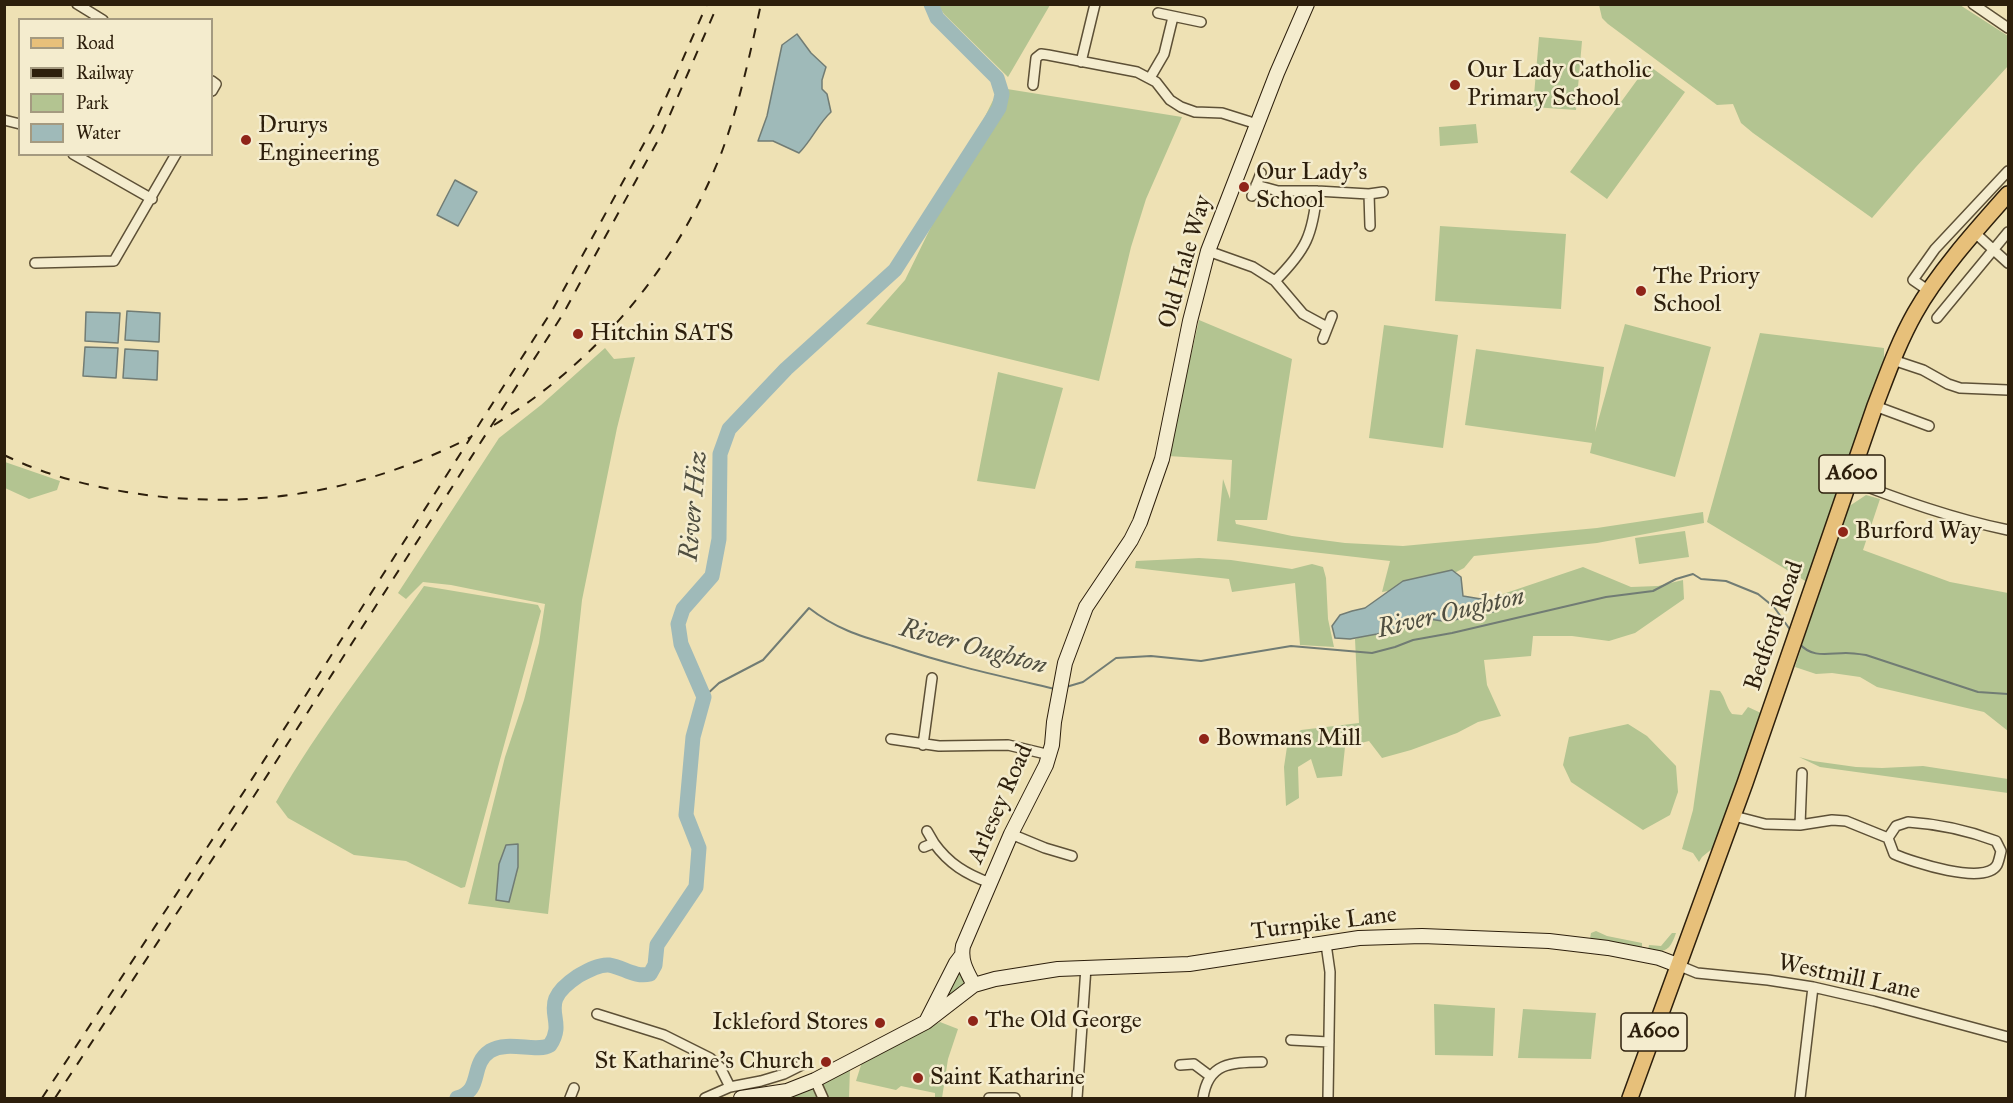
<!DOCTYPE html>
<style>
body{margin:0}
#map{position:relative;width:2013px;height:1103px;overflow:hidden;background:#eee1b4;font-family:"IM FELL Great Primer",serif}
canvas{display:block}
.frame{position:absolute;inset:0;border:6px solid #2d1f0c;pointer-events:none}
.legend{position:absolute;left:18px;top:18px;width:195px;height:138px;box-sizing:border-box;background:#f4ecce;border:2px solid #a49a80;margin:0;padding:8px 10px;list-style:none;font-size:18px;color:#2d1f0c}
.legend li{display:flex;align-items:center;gap:12px;height:30px}
.legend b{width:30px;border:2px solid #a49a80}
</style>
<div id="map">
<canvas width="2013" height="1103"></canvas>
<div class="frame"></div>
<ul class="legend">
<li><b style="height:8px;background:#e7c07a"></b>Road</li>
<li><b style="height:8px;background:#2d1f0c"></b>Railway</li>
<li><b style="height:16px;background:#b3c491"></b>Park</li>
<li><b style="height:16px;background:#9fbab9"></b>Water</li>
</ul>
</div>
<script>
const ctx = document.querySelector('canvas').getContext('2d');
ctx.lineJoin = 'round';
function fillPath(path, color) { ctx.fillStyle = color; ctx.fill(path, 'evenodd'); }
function strokePath(path, color, width, dash) { ctx.strokeStyle = color; ctx.lineWidth = width; ctx.lineCap = dash ? 'butt' : 'round'; ctx.setLineDash(dash || []); ctx.stroke(path); }
function write(font, color, halo, rows, align = 'center') {
  ctx.font = font + ' "IM FELL Great Primer",serif'; ctx.lineWidth = 5; ctx.setLineDash([]); ctx.textBaseline = 'middle'; ctx.strokeStyle = halo; ctx.fillStyle = color; for (const [text, x, y, turn = 0] of rows) {
    ctx.save(); ctx.translate(x, y); ctx.rotate((+turn || 0) * Math.PI / 180); ctx.textAlign = isNaN(turn) ? turn : align; if (halo) ctx.strokeText(text, 0, 0); ctx.fillText(text, 0, 0); ctx.restore();
  }
}
fillPath(new Path2D(`
 M938,5H1050L1008,77L944,14Z
 M1599,5H1960L2008,36V66L1916,167L1872,218L1753,133L1741,123L1733,104L1717,105L1608,24L1602,18Z
 M1539,37L1582,41L1576,110L1533,107Z
 M1648,65L1685,92L1607,199L1570,172Z
 M1007,89L1182,117L1146,199L1131,247L1099,381L866,324L905,280L998,90Z
 M1476,124L1478,143L1440,146L1439,127Z
 M1440,226L1566,234L1561,309L1435,301Z
 M1199,320L1292,359L1267,520H1235L1236,524L1292,536L1345,543L1403,546L1597,528L1703,512L1704,523L1597,543L1474,556L1464,568L1433,584L1382,592L1390,561L1217,541L1223,479L1230,499L1232,460L1168,456Z
 M1625,324L1711,347L1675,477L1590,453L1592,443L1465,425L1476,349L1604,367L1595,432Z
 M1384,325L1458,335L1443,448L1369,438Z
 M1760,333L1884,348V359L1807,582L1707,522Z
 M605,348L614,359L635,357L617,428L582,600L548,914L468,904L505,757L524,700L539,643L545,604L451,585L423,582L406,599L398,593L499,438L541,405Z
 M998,372L1063,388L1035,489L977,481Z
 M5,462L60,481L57,490L29,499L5,488Z
 M1866,495L1880,499L1863,550L1950,582L2008,593V731L1984,712L1877,687L1860,677L1832,673L1816,674L1795,667L1845,509Z
 M1685,531L1689,557L1639,564L1635,538Z
 M1199,558L1231,560L1292,569L1312,564L1323,567L1326,578L1328,619L1334,647L1300,645L1295,583L1232,592L1229,579L1135,568L1136,561Z
 M1583,567L1631,587L1658,586L1683,580L1684,599L1635,633L1609,641L1572,636H1533L1531,656L1484,660L1487,685L1501,716L1478,722L1457,733L1411,750L1382,758L1369,741L1345,747L1342,776L1317,778L1311,759L1298,767L1299,798L1286,806L1284,767L1288,740L1301,730L1359,723L1355,639L1414,617L1492,607L1497,596Z
 M424,586L538,605L541,611L465,887L461,888L406,861L354,855L288,818L276,802C319,726 374,658 424,586Z
 M1710,690L1720,691C1726,699 1726,707 1732,714L1742,715L1748,707L1761,713L1713,848L1702,857L1699,862L1693,853L1682,849L1693,810Z
 M1628,724L1647,736L1676,766L1678,792L1670,815L1643,830L1571,782L1563,765L1569,737Z
 M1799,757L1813,761L1856,767L1882,768L1923,766L2008,779V793L1820,767Z
 M1596,931L1607,936L1642,943V947L1590,939L1591,933Z
 M1672,933H1676C1670,951 1665,953 1648,950L1649,945L1661,946Z
 M958,968L965,980L962,989L941,1002Z
 M1434,1004L1495,1008L1493,1056L1435,1055Z
 M1523,1009L1596,1013L1591,1059L1518,1058Z
 M940,1022L958,1029L948,1059L942,1098H935V1093L901,1086L896,1090L856,1081L862,1062Z
 M850,1068L849,1098H776Z`), '#b3c491');
const water = new Path2D(`
 M797,34L811,53L826,67L822,80V89L827,94L831,112C818,124 812,140 799,153L773,141H758L767,116L782,45Z
 M455,180L477,192L458,226L437,215Z
 M127,311L160,313L159,342L125,340Z
 M86,312L120,313L118,343L85,341Z
 M85,347L118,348L116,378L83,376Z
 M125,349L158,351L157,380L123,378Z
 M1452,570L1461,577L1463,596L1481,599L1499,605L1493,612L1475,613L1449,622L1429,619L1377,634L1350,639L1335,638L1332,626L1340,615L1352,611L1365,608L1403,581Z
 M518,844V867L509,902L496,900L499,864L506,845Z`);
fillPath(water, '#9fbab9');
strokePath(water, '#717c74', 1.5);
strokePath(new Path2D(`
 M1799,643C1812,659 1829,653 1846,653C1852,653 1859,654 1866,655L1978,692L2008,694
 M1066,687L1083,682L1116,658L1151,656L1201,661L1291,646L1372,653L1395,647L1413,640L1452,633L1606,597L1653,591L1676,579L1693,574L1701,579L1726,581L1758,594L1774,607L1791,631
 M704,697L719,683L763,660L809,608C836,629 860,636 893,646C946,664 1000,676 1055,689`), '#717c74', 2);
strokePath(new Path2D(`
 M457,1098C484,1090 469,1065 490,1051C508,1040 537,1053 550,1045C569,1017 533,1006 578,976C587,971 599,964 609,965C623,967 635,978 650,974L655,965L657,945L696,887L699,848L686,815L693,737L704,697L681,644L678,624L683,609L712,576L719,539L720,454L729,429L786,369L895,270L999,108L1002,94L997,78L937,18L931,4`), '#9fbab9', 15);
const street = new Path2D(`
 M77,4L103,20
 M1973,4L2008,28
 M1158,13L1201,22
 M1081,62L1095,4
 M1150,78L1164,54L1173,17
 M212,81L216,84L212,91
 M1033,85L1036,58L1041,54L1048,55L1137,72L1156,82L1170,100L1181,107L1195,112L1222,113L1257,124
 M4,120L20,124
 M73,154L152,199
 M1317,191L1369,194L1383,192
 M1369,194L1370,226
 M1252,196L1261,173
 M1974,232L2008,263
 M1208,251L1253,267L1275,281C1306,250 1313,235 1317,191H1278L1256,185
 M35,263L114,261L176,154
 M1275,281L1303,314L1327,327
 M1929,291L1913,280L1935,249L2008,171
 M1937,318L2008,232
 M1323,339L1332,316
 M1893,360L1923,370L1948,384L1960,388L2008,390
 M1875,406L1929,426
 M1849,480C1901,500 1954,519 2008,530
 M891,739L939,746L1008,745L1050,755
 M923,745L932,678
 M1734,816L1765,824L1800,825L1832,820L1846,821L1888,838
 M1908,822C1939,824 1967,830 1996,841L2001,851C2000,855 1999,861 1997,865C1985,886 1912,862 1894,854L1888,838L1896,826Z
 M1800,825L1802,773
 M1011,834L1045,848L1072,856
 M934,843C949,864 966,874 990,883
 M924,847L934,843L927,831
 M1326,944L1330,972L1328,1098
 M1680,966L1697,973L1768,980L1813,987L1874,1001L2008,1037
 M597,1014L664,1035L710,1058L720,1067L730,1087
 M1291,1040L1329,1042
 M1180,1065L1194,1064L1210,1076
 M815,1080L823,1098
 M570,1098L574,1088
 M705,1098L730,1087L761,1081L784,1074L806,1063
 M989,1098H1015
 M1077,1098L1086,967
 M1203,1098C1208,1063 1231,1062 1262,1062
 M1800,1098L1813,987`);
const secondary = new Path2D(`
 M974,985C967,972 960,961 963,946L1011,834L1046,765L1052,745L1054,722L1065,663L1086,607L1131,540L1140,522L1162,459L1190,321L1208,251L1277,73L1307,4
 M926,1022L956,963L962,955
 M741,1098L787,1091L815,1080L926,1022L974,985L995,979L1058,969L1189,964L1359,938L1422,936L1549,941L1608,948L1659,958L1680,966`);
const primary = new Path2D(`
 M1630,1098L1745,783L1875,406C1887,375 1898,343 1915,313C1938,272 1977,229 2008,194`);
strokePath(street, '#5d5036', 12);
strokePath(secondary, '#2d1f0c', 16);
strokePath(primary, '#2d1f0c', 18);
strokePath(street, '#f4ecce', 9);
strokePath(secondary, '#f4ecce', 14);
strokePath(primary, '#e7c07a', 15);
strokePath(new Path2D(`
 M494,425C598,361 676,267 721,154C739,106 750,54 761,4
 M4,455C43,474 85,485 126,492C247,512 362,493 471,437
 M42,1098L245,790L553,309L653,127L707,4
 M55,1098L254,796L563,314L662,133L718,4`), '#2d1f0c', 2, [10, 10]);
for (const [x, y, r, color] of [
 [1455,85,6,"#8f2418"],
 [246,140,6,"#8f2418"],
 [1244,187,6,"#8f2418"],
 [1641,291,6,"#8f2418"],
 [578,334,6,"#8f2418"],
 [1843,532,6,"#8f2418"],
 [1204,739,6,"#8f2418"],
 [973,1021,6,"#8f2418"],
 [880,1023,6,"#8f2418"],
 [826,1062,6,"#8f2418"],
 [918,1078,6,"#8f2418"]
]) { const dot = new Path2D(); dot.arc(x, y, r, 0, 2 * Math.PI); ctx.fillStyle = color; ctx.fill(dot); strokePath(dot, '#f4ecce', 2); }
for (const [x, y, w] of [
 [1852,474,66],
 [1654,1032,66]
]) { const box = new Path2D(); box.roundRect(x - w / 2, y - 19, w, 38, 4.5); ctx.fillStyle = '#f4ecce'; ctx.fill(box); strokePath(box, '#2d1f0c', 1.5); }
write('bold 22px', '#2d1f0c', null, [
 ["A600",1852,474],
 ["A600",1654,1032]
]);
write('24px', '#2d1f0c', '#f4ecce', [
 ["Our Lady Catholic",1467,71],
 ["Primary School",1467,99],
 ["Drurys",258,126],
 ["Engineering",258,154],
 ["Our Lady's",1256,173],
 ["School",1256,201],
 ["The Priory",1653,277],
 ["School",1653,305],
 ["Hitchin SATS",590,334],
 ["Burford Way",1855,532],
 ["Bowmans Mill",1216,739],
 ["The Old George",985,1021],
 ["Ickleford Stores",868,1023,"right"],
 ["St Katharine's Church",814,1062,"right"],
 ["Saint Katharine",930,1078]
], 'left');
write('24px', '#2d1f0c', '#f4ecce', [
 ["Old Hale Way",1186,262,-74],
 ["Bedford Road",1775,626,-71],
 ["Arlesey Road",1001,804,-66],
 ["Turnpike Lane",1324,924,-7],
 ["Westmill Lane",1849,978,12]
]);
write('italic 26px', '#4f4e40', '#f4ecce', [
 ["River Hiz",695,506,-85],
 ["River Oughton",1451,614,-13],
 ["River Oughton",973,648,15]
]);
</script>
